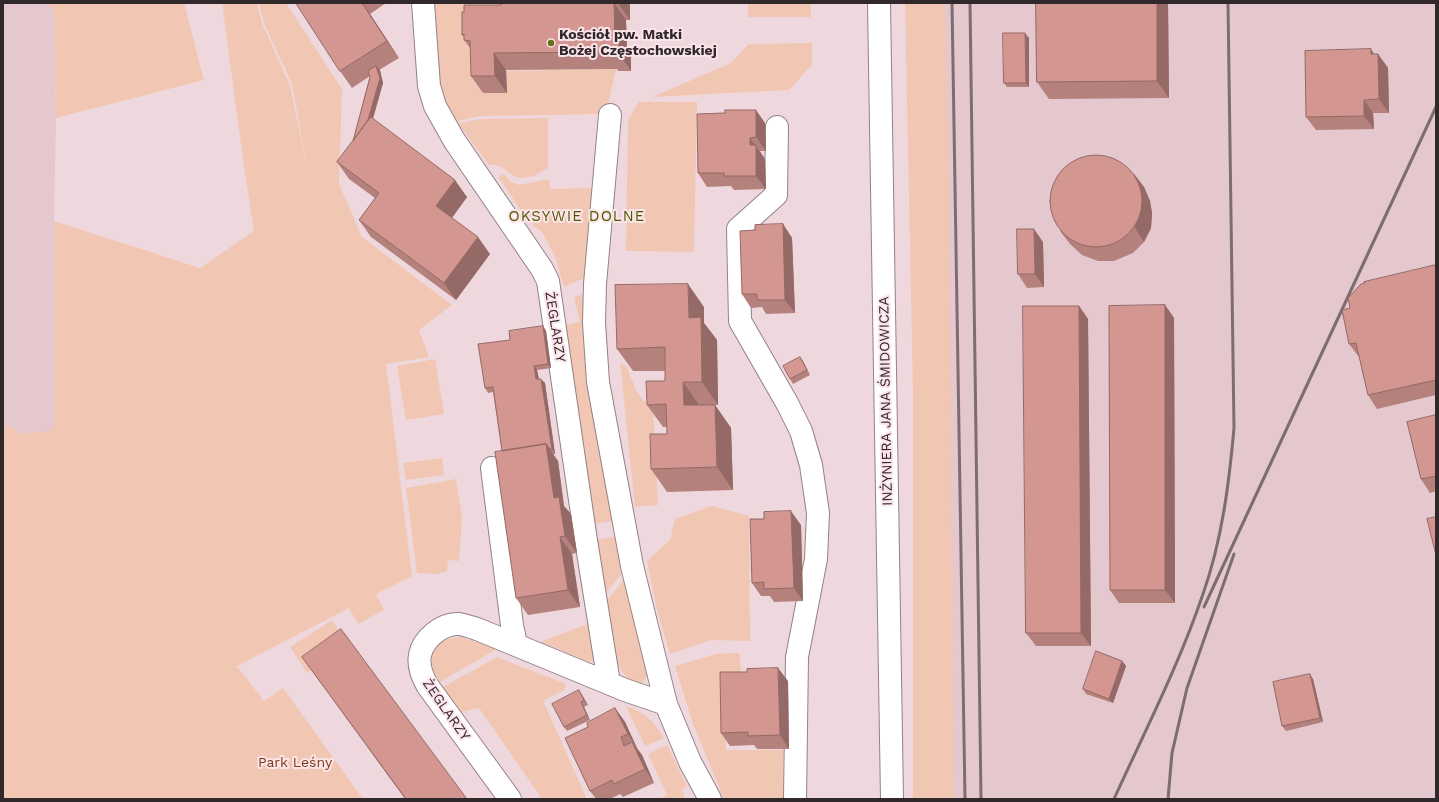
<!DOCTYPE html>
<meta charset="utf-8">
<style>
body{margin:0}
#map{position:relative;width:1439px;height:802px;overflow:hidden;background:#efd8dd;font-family:"Work Sans",sans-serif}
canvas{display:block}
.frame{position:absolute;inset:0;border:4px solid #30282a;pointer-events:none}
</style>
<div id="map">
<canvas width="1439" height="802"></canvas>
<div class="frame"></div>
</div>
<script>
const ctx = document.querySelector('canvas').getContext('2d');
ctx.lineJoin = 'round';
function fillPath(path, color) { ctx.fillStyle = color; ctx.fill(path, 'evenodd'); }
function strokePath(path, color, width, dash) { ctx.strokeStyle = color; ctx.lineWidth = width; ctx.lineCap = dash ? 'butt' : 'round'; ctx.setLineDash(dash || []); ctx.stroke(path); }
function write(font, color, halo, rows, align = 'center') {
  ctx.font = font + ' "Work Sans",sans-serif'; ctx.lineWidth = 4; ctx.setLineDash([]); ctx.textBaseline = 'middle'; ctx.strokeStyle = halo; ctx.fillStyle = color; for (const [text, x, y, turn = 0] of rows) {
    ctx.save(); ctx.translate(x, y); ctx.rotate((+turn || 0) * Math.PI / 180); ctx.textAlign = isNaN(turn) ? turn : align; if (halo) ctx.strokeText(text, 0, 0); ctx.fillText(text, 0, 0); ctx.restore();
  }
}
fillPath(new Path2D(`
 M3,3H48L54,12L56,118L54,221V431L24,434L3,424Z
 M943,3H1436V799H953Z`), '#e5c7ce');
fillPath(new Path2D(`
 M48,3H184L204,80L56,118L54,12Z
 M222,3H257L262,23L290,85L307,168L292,84L264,23L259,3H286L342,89L339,184L362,237L452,305L419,330L429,357L386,364L412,576L376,594L384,610L358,624L349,608L237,666L264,701L283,688L363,799H3V424L24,434L54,430V221L200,268L254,231L245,174Z
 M431,3H558L482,58L483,93H507L506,71L616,69L606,114L480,116L454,122L436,84Z
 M748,3H811V17H748Z
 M905,3H945L949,175L954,799H913V394Z
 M812,43V65L789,90L652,97L731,63L749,44Z
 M639,102H697L694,252L626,251L628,120Z
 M548,118V168C541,172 531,179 521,178C509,177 503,163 489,165L458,123L481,119Z
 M501,174H504L511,182L519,185L549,179L550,189L594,188L593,274L564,287L555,256L542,232L528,221L499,178Z
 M591,292L614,521L593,524L565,325L580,322L574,297Z
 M435,359L444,414L406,420L397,366Z
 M620,362L627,367L637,393L653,410L658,505L635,507Z
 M442,458L444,475L406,480L403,463Z
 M456,479L462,516L459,561L448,560L447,571L437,574L417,573L406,488Z
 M712,506L749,516L750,641L711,640L670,654L657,610L647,561L670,540L675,519Z
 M617,536L624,571L603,596L595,540Z
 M626,577L648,673L646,678L641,683C613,685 608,623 604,604Z
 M332,620L348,645L307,673L290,647Z
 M593,622L595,657L590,662L540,642Z
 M461,637L497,649L440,682C423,659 433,638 461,637Z
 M739,653L742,679L725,682L726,750H783V799H724L693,724L675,666L716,654Z
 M497,657L566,684L564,690L543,701L587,799H542L479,708L461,712L443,687Z
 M626,707C644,710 655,723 664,738L645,746Z
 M667,745L687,786L682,789L685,799H659L667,795L648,754Z`), '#f1c7b3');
const minor = new Path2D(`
 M423,3L429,86L435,106L454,140L542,269L548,281L585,534L609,683
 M879,3L892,799
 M610,115L595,284L594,323L598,382L632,566L666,704
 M777,127L776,195L738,229L740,321L787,403L801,431L811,465L818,513L816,559L797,657L795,799
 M492,468L512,625L516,644
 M510,799L427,685C422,676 418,665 420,655C423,639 442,623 459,624C465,625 471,627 477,629L625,690L666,704L690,762L710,799`);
strokePath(minor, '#948085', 24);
strokePath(minor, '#fff', 22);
strokePath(new Path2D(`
 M952,3L965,799
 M970,3L981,799
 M1204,607L1436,107
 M1114,799C1145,731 1179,665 1203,594C1222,540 1229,484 1234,428L1228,3
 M1168,799L1172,753L1187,688L1234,554`), '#7b6d70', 3);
fillPath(new Path2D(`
 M296,3H386L370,14L399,58L379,70L383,83L373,119L467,197L452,218L490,254L456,300L371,237L359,220L375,198L349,179L337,162L353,141L370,76L352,88L340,71Z
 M628,3L630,5V20H626L627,50L631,56V71H618L617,69L506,70L507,93H483L471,76V49L464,40V37L462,35L501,5Z
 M1036,3H1168L1169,98L1049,99L1037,82Z
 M1029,38V87H1007L1004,83Z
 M1374,54H1378L1388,68L1389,113H1373L1374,129L1316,130L1306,117Z
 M765,123L766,151H760L765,159L766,189L734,190L731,186L707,187L698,173Z
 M1134,174L1144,187L1150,201L1152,213L1151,228L1144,242L1133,253L1114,261H1098L1082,255L1070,244L1060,231Z
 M783,224L792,238L795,313L766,314L762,307L751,308L742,294L755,230Z
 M1043,242L1044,287L1027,288L1018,274Z
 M1436,265V395L1377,409L1368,395L1359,357L1349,344L1350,308Z
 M1165,305L1174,318L1175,603H1119L1110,590Z
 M1079,306L1088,319L1091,646H1036L1026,633Z
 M704,307V323L717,340L718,405H715L731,428L733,490L667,492L651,469L667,434V427H663L647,405L665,381V371H633L617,349Z
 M543,326L546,331L551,368L537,370L539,379L545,383L555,454H553L558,461L564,506L571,514L577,553L572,554L580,607L528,615L516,598L502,451L493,392L488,393L485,388L510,340Z
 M800,357L810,375L793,384L790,379Z
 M1436,415V491L1430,493L1421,479Z
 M764,519L801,525L803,601L774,602L770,596H761L752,583Z
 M302,657L467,799H405Z
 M1122,661L1126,666L1113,703L1086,694L1083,689Z
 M1313,679L1323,722L1286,731L1282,726Z
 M788,681L789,749H757L754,745L730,746L721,733Z
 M579,690L588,705L584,707L590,720L567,731L564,727Z
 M615,708L625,722L637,748L642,755L654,783L623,797L620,794L610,799H596L590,791L588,727Z`), '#b5817d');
fillPath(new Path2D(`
 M362,3L370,14L399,58L387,41Z
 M614,3L626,20L627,50L631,56V71L619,54L615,39Z
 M618,3H628L630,5V20Z
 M1157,3H1168L1169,98L1157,81Z
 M1025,33L1029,38V87L1026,83Z
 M1371,49L1378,60V54L1388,68L1389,113L1379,99L1371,54Z
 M494,53L506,70L507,93L495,76Z
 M376,66L380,70L383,83L364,149Z
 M1364,100L1373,113L1374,129L1364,116Z
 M756,110L765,123L766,151L756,137Z
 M750,138L765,159L766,189L756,176L750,145Z
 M1134,174L1144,187L1150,201L1152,213L1151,228L1144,242L1135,228Z
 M455,180L467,197L448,223L436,206Z
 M783,224L792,238L795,313L785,300Z
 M1034,229L1043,242L1044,287L1035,274Z
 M478,237L490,254L456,300L444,283Z
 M688,284L704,307V323L717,340L718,405L702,382L689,318Z
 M1165,305L1174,318L1175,603L1165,590Z
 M1079,306L1088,319L1091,646L1081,633Z
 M543,326L546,331L551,368L548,364Z
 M800,357L803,361L810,375L807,370Z
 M534,366L537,370L540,384L536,379Z
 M541,379L545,383L555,454L552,449Z
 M683,382L699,405H684Z
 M715,405L731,428L733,490L717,467Z
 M546,444L558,461L564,506L571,514L577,553L565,536L554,498Z
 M791,511L801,525L803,601L794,588Z
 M560,537L572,554L580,607L568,590Z
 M1122,661L1126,666L1113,703L1109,699Z
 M778,668L788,681L789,749L780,735Z
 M1310,674L1313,679L1323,722L1320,718Z
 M579,690L588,705L584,700Z
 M581,702L584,707L590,720L587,715Z
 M615,708L625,722L637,748L628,734Z
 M632,742L642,755L654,783L645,769Z`), '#946966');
const building = new Path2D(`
 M296,3H362L387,41L340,71Z
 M501,3H618H614L615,39H619V54H606V52L494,53L495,76H471L470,41L464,40V34L462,35V12H464V5H501Z
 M1036,3H1157V81L1037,82Z
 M1003,33H1025L1026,83H1004Z
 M1371,49V54H1378L1379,99L1364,100V116L1306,117L1305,51Z
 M376,66L380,78L368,120L353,141L370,77L368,71Z
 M725,110H756V137L750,138V145H756V176H724V173H698L697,114L725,113Z
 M371,117L455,180L436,206L478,237L444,283L359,220L379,193L337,162Z
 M1050 201a46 46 0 1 1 92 0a46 46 0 1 1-92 0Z
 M783,224L785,300H757V294H742L740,231L755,230V225Z
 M1017,229H1034L1035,274H1018Z
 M1436,265V380L1368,395L1356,343L1349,344L1342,310L1350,308L1348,298L1361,284L1365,283L1364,282Z
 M688,284L689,318L701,317L702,382H683L684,405H715L717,467L651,469L650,434H667L666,404L647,405L646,381H665V347L617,349L615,285Z
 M1165,305V590H1110L1109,306Z
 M1023,306H1079L1081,633H1026Z
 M543,326L548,364L534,366L536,379H541L552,449H550L546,444L502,451L493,387L485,388L478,344L510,340L509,331Z
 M800,357L807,370L790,379L783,366Z
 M1436,415V476L1421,479L1407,422Z
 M546,444L554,498L559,497L565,536L560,537L568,590L516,598L495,452Z
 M791,511L794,588L764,589V582L752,583L750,519H764V512Z
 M1436,517V555L1427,519Z
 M341,629L467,799H406L302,657Z
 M1096,651L1122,661L1109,699L1083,689Z
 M778,668L780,735L748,736V732L721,733L720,672H747V669Z
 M1310,674L1320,718L1282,726L1273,682Z
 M579,690L584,700L581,702L587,715L564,727L552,704Z
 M615,708L628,734L621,737L624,746L632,742L645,769L614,784L612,780L590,791L565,738L588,727L587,723Z`);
fillPath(building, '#d39691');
strokePath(building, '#946966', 1);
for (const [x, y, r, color] of [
 [551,43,4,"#687018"]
]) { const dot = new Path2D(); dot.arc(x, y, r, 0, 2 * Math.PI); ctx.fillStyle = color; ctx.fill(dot); strokePath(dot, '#fce5ea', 1.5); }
write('bold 14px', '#30282a', '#fce5ea', [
 ["Kościół pw. Matki",559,35],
 ["Bożej Częstochowskiej",559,51]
], 'left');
write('14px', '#30282a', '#fce5ea', [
 ["ŻEGLARZY",555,327,81],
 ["INŻYNIERA JANA ŚMIDOWICZA",886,401,-91],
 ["ŻEGLARZY",446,710,55]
]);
write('14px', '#7b3913', '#fce5ea', [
 ["Park Leśny",295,763]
]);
ctx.letterSpacing = '1px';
write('15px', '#525901', '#fce5ea', [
 ["OKSYWIE DOLNE",577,217]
]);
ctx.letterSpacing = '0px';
</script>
